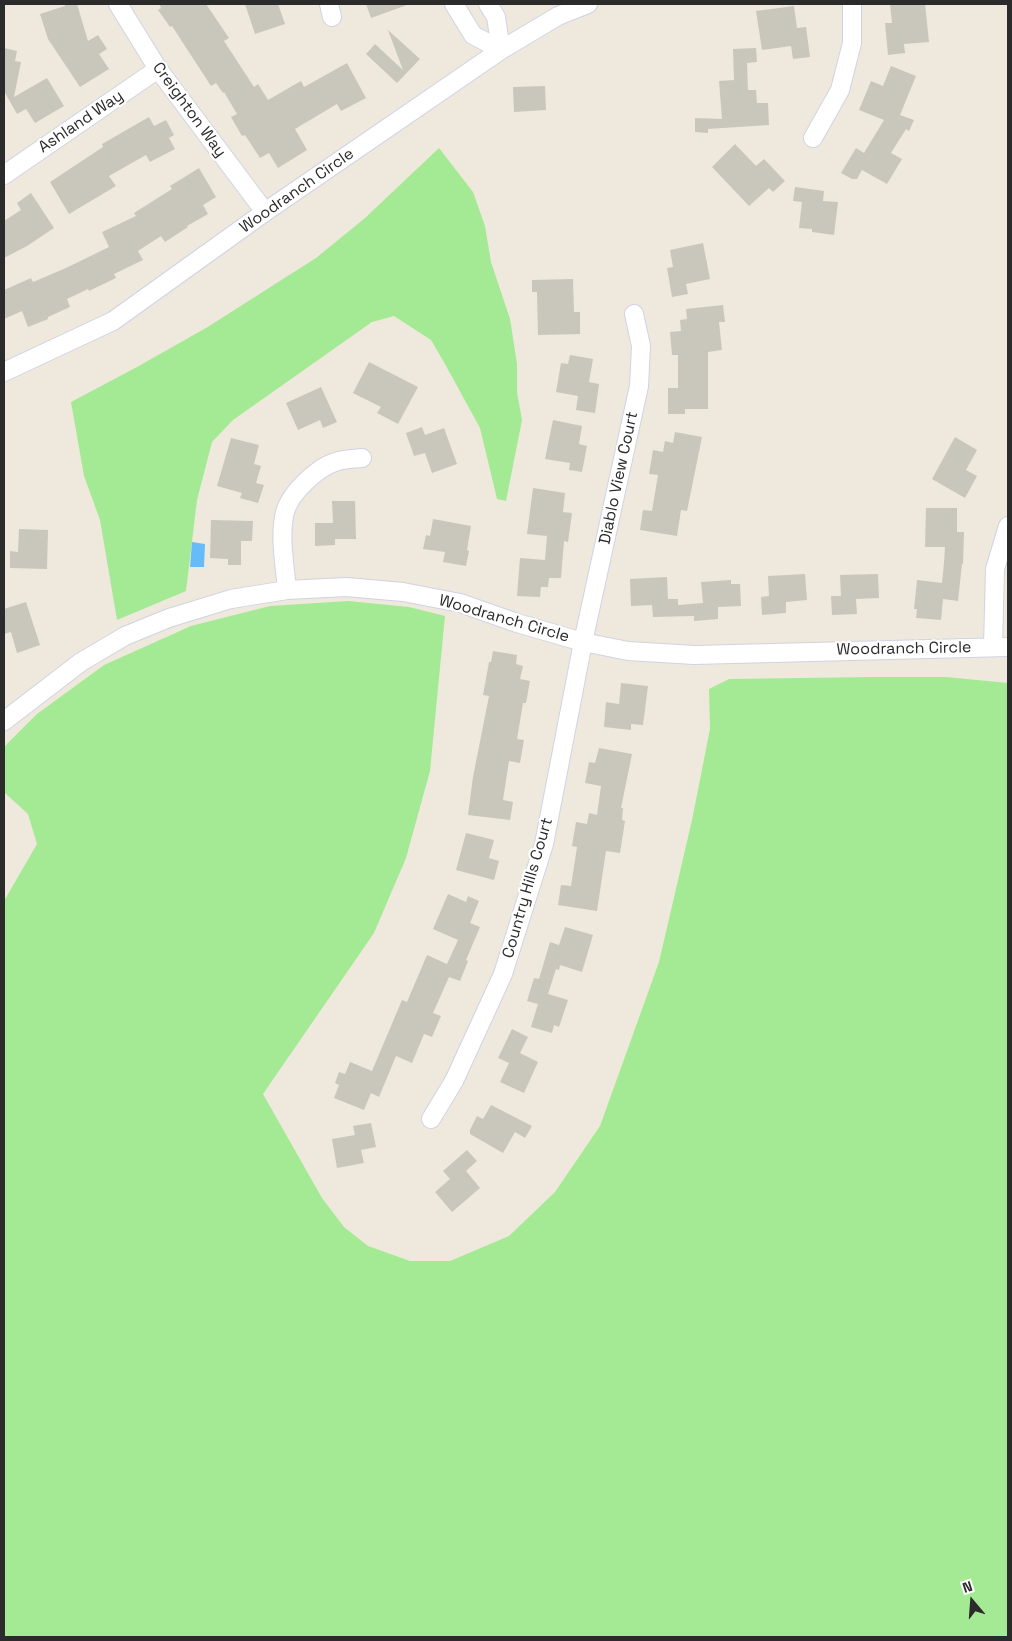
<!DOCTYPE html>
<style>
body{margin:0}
#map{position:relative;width:1012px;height:1641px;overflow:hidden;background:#eee9dc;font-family:"Space Grotesk",sans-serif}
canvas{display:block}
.frame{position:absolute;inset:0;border:5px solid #2b2b2b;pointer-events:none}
.north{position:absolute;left:947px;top:1576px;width:50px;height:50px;-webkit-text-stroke:4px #fff;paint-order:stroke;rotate:342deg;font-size:14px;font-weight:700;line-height:20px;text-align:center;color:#2b2b2b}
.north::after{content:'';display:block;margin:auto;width:18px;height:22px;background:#2b2b2b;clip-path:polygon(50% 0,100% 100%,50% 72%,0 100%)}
</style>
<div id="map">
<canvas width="1012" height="1641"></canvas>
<div class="frame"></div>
<div class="north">N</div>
</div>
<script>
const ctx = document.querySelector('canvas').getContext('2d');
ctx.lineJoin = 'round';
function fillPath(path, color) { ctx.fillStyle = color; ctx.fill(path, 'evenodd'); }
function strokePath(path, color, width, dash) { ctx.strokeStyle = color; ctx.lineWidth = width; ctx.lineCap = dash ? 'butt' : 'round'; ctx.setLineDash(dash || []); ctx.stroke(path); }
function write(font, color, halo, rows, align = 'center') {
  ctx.font = font + ' "Space Grotesk",sans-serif'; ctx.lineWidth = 4.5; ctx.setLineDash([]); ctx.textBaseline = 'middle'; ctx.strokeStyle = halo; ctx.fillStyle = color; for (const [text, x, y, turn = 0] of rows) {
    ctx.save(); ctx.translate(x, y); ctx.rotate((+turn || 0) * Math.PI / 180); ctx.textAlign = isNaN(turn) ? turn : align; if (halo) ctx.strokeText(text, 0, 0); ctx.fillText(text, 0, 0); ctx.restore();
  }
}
fillPath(new Path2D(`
 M439,148L473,192L485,226L491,262L510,319L517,364V392L522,420L506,501L497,499L480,428L445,364L431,340L394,316L372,322L233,420L212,442L197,500L186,591L117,620L100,520L84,476L71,402L137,367L206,328L316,258L365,218Z
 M348,601L409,607L445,616L430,771L406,858L374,933L263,1094L322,1198L344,1227L368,1246L410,1261H450L509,1236L555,1192L600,1126L659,962L692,820L710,729L709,689L729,679L873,677H946L1008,683V1637H4V901L37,844L28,814L4,792V747L37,714L104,665L191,626L270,606Z`), '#a4ea94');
fillPath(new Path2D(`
 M192,542L205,544L204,567H190Z`), '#66bcfa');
fillPath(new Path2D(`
 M65,4H77L88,41L98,35L107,49L99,54L109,69L80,87L48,39L40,14L65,6Z
 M159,4H206L229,38L224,41L254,87L258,84L268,100L301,81L304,87L347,63L366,98L341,111L337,104L295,129L307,150L278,168L269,153L260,158L245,135L242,136L231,117L237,114L224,92L223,93L216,83L211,86L172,26L170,27L158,10L161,8Z
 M245,4H278L285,24L255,34Z
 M366,4H407V5L371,18Z
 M890,4H925L929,42L904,44L905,53L888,55L885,23H892Z
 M794,6L797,28L806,27L810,57L793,59L791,46L762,50L756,11Z
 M388,30L420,59L397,83L366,54L375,44L403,70Z
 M4,48L17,51L15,61L21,62L14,97L47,78L64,106L35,123L26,109L17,114L4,91Z
 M756,48L757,62L747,63L748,90H756L757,103H768L769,125L708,129V133L695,132V118L722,119L719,81L734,80L733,49Z
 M891,66L916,76L900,115L914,120L909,131L906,129L891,153L902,159L887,184L862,170L857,179H852L841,173L856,148L864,153L884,120L859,110L871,81L883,86Z
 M545,86L546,110L514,112L513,87Z
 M149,117L154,126L166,120L174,135L169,138L175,149L150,162L146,155L109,176L116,186L69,214L50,182L103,147L102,144Z
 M735,144L756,166L764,159L785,181L773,192L769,188L749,206L712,167Z
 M199,168L216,197L203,205L208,214L187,226L188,227L165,242L161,236L138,251L143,260L114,274L116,278L89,291L88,289L67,299L70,307L48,317V319L28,327L22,311L4,319V290L31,278L33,282L66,268L109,247L102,232L136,216L134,213L172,189L170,186Z
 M795,187L824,191L823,201L838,202L834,235L812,232V229L799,228L802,202L793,201Z
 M31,193L54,228L27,246L4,258V221L21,210L17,203Z
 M703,243L710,279L686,284L688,294L672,297L667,268L673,267L670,250Z
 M573,279L574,312H580V334L538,335L537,292H532V280Z
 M723,305L725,322H719L722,350L708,352V409H685V414H668V388H678V355H672L670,332L681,331L680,320L687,319L686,309Z
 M570,355L593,359L589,382L599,384L595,413L576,410L578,396L556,392L561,363L568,364Z
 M369,362L418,387L398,424L377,413L381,407L353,393Z
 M321,387L337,422L323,428L320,420L298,430L286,403Z
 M553,420L582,426L579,444L587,446L582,472L569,470L570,463L545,459Z
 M422,427L425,435L444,428L457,464L432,473L425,453L414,456L406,433Z
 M675,432L702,437L687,511L681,510L677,536L640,530L643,510L652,511L658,475L649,474L653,450L663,452L665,441L673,443Z
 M955,437L977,450L966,470L977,476L965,498L932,479Z
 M231,438L259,445L254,464L261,466L256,483L264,485L258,503L240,498L242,493L217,486Z
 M533,488L565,493L563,512L572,513L568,542L564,541L561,578H549L548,587H541L540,597L517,596L520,558L545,560L547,536L527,534Z
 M332,501H355L356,539H335V545L315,546V523H333Z
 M926,508H957V532H964L963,564H962L958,601L943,599L941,620L916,618L917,609H914L917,580L942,583L944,562L945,547H925Z
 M433,519L471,526L467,550L469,551L466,566L443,562L445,552L423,549L426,535L430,536Z
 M211,520L253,521L252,541H241V565H228V559L210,558Z
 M19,529L48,530L47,569L10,568V551L18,552Z
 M805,574L807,600L786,602V613L762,615L761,597L769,596L768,576Z
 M878,574L879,598L856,599L857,614L832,615L831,596H841L840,575Z
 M667,577L668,599H678V605L703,603L701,582L731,580V584H740L741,606L718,607V619L694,621V616L653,617L652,605L631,606L630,579Z
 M26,602L40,645L17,653L11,632L4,634V609Z
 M493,651L517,655L516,664L523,666L520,679L530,681L526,703H523L517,739L524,740L520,763L509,761L503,800L513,802L510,820L468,815L473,777L489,696L483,695L489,662H491Z
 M621,683L648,686L643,725L631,724V730L604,727L606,702L619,704Z
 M599,748L632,754L621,808H623L622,820L625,821L620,853L606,851L597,911L558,905L561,885L571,886L577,847L572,846L576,822L587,824L589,813L597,815L601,786L585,783L589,762L595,763Z
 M466,833L494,840L489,858L499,861L494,880L456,870Z
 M448,894L466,902L468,896L479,901L470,923L480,927L466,960L468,961L460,981L449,977L433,1013L441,1016L432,1037L424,1034L412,1063L396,1056L379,1097L371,1093L364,1110L334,1098L339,1085L335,1083L339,1072L345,1074L350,1062L372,1071L402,1000L407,1002L427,955L447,964L458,940L433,929Z
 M565,927L593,935L582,972L560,965L559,970L556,969L548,994L568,1000L559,1027L554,1025L552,1033L531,1027L538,1004L527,1001L534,978L539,979L550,942L559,945Z
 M512,1029L528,1037L520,1053L538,1062L524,1093L500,1082L509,1063L498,1058Z
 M491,1105L532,1126L525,1138L515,1132L503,1153L470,1134V1130L477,1116L483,1119Z
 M371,1123L376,1147L361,1150L364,1163L337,1168L332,1139L355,1135L353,1126Z
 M467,1150L477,1161L466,1171L480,1188L452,1212L435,1192L450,1179L443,1171Z`), '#c9c7bb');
const minor = new Path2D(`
 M118,4L158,69L265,212
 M329,4L332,17
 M454,4L473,35L501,50
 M488,4L496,17L501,50
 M813,138L840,90L852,43V4
 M4,175L158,69
 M4,372L113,321L265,212L501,50L558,16L588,4
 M287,590C285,565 279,537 285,512C290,493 317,468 335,462C343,459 353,459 362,458
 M993,647L995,569L1008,526
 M4,721L81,662L125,636L169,618L231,599L287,590L346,587L403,592L460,603L517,623L583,642L628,651L694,655L1008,647
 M431,1119L454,1081L503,974L544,844L583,642L639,386L641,346L634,314`);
strokePath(minor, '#d1d2e5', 20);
strokePath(minor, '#fff', 18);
write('16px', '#2b2b2b', '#fff', [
 ["Creighton Way",189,110,54],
 ["Ashland Way",81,122,-34],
 ["Woodranch Circle",297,191,-35],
 ["Diablo View Court",619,478,-78],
 ["Woodranch Circle",504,619,16],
 ["Woodranch Circle",904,649,-1],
 ["Country Hills Court",528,888,-74]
]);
</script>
